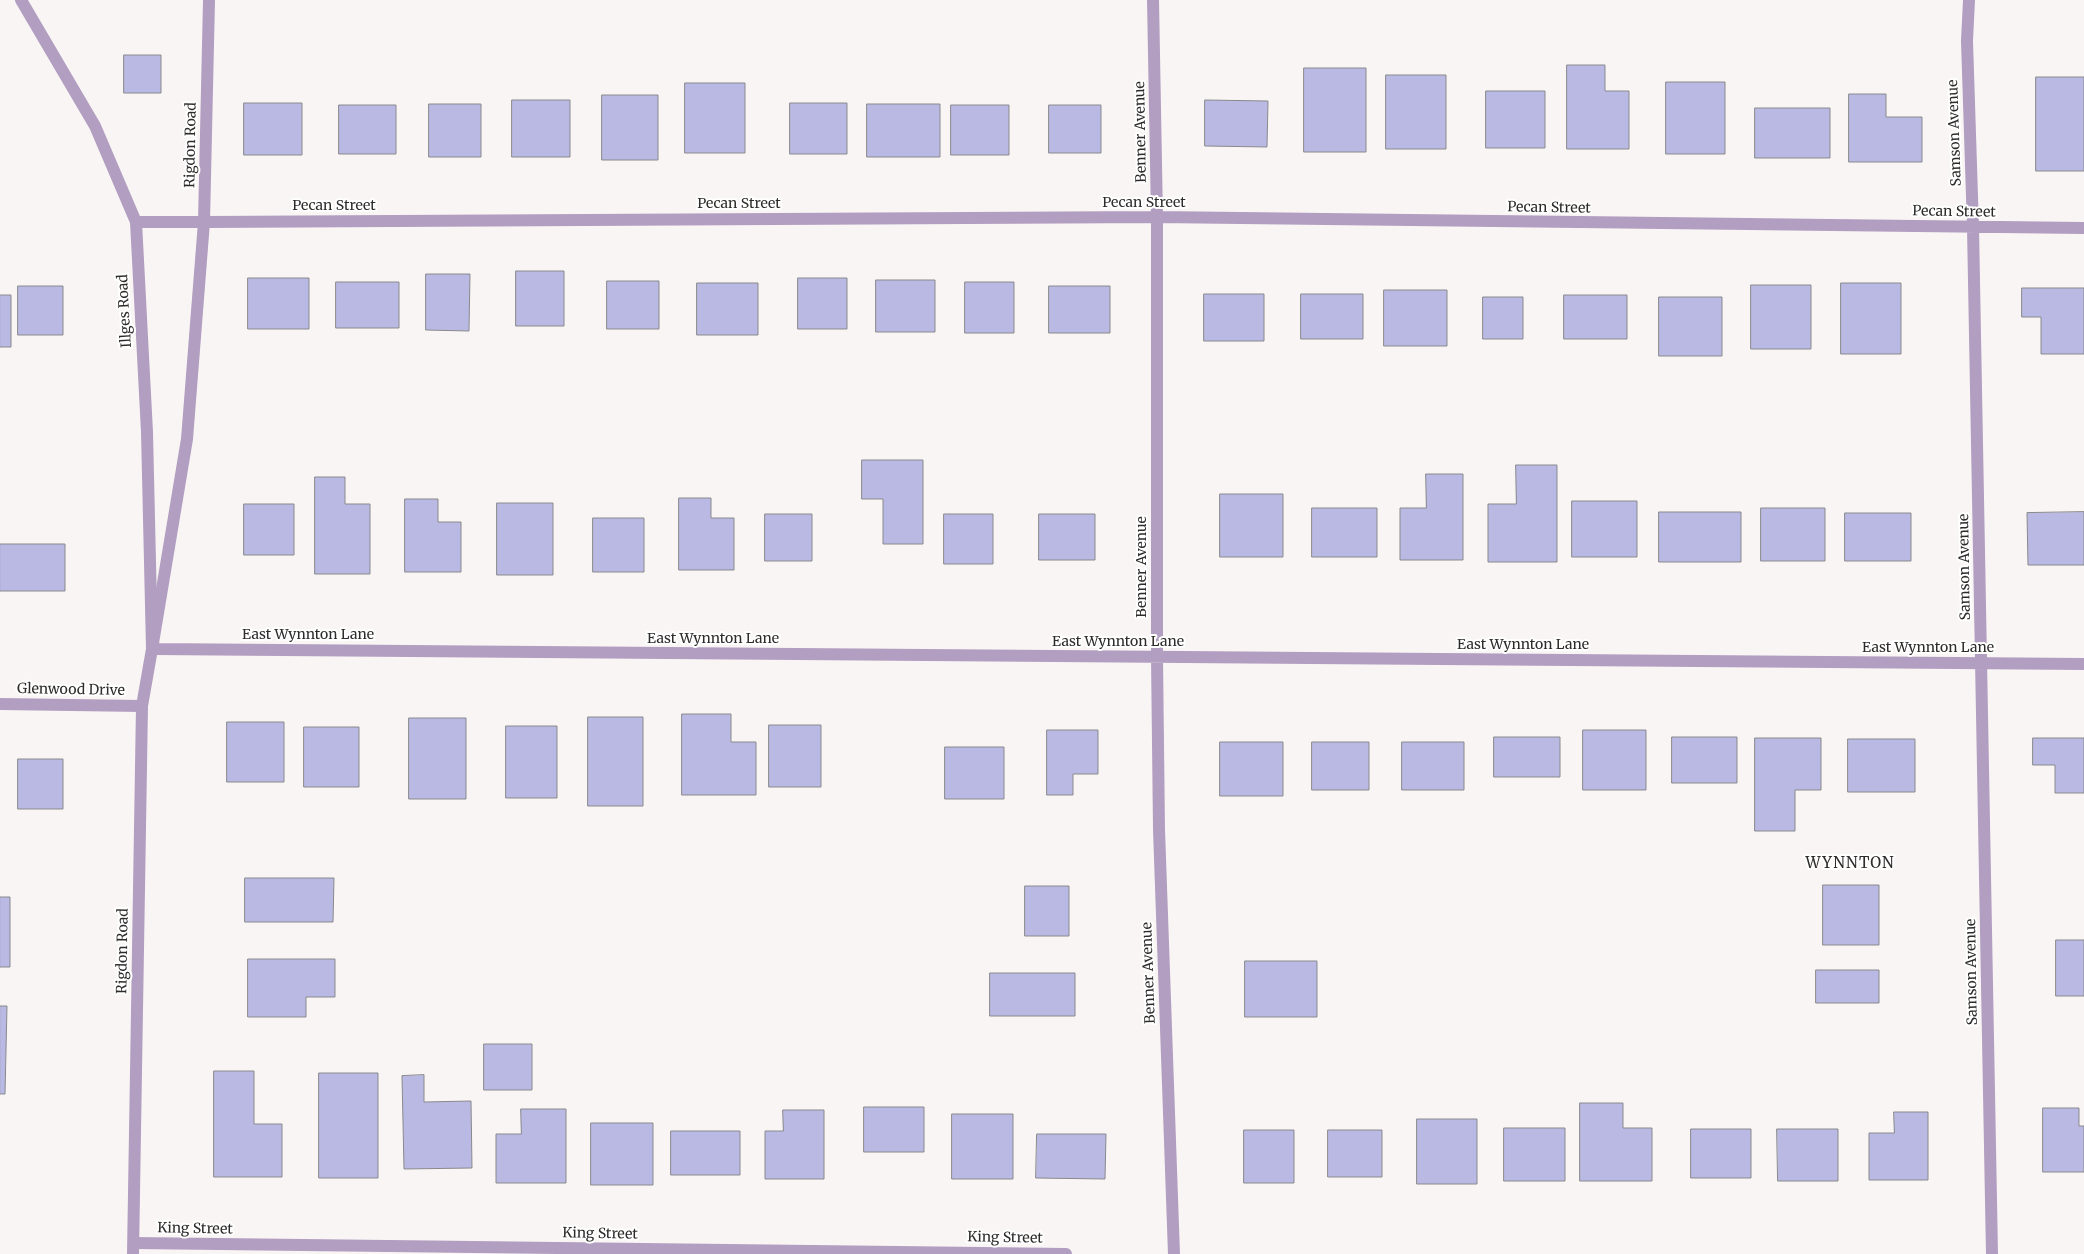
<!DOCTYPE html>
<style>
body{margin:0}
canvas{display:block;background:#f9f5f4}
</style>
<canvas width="2084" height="1254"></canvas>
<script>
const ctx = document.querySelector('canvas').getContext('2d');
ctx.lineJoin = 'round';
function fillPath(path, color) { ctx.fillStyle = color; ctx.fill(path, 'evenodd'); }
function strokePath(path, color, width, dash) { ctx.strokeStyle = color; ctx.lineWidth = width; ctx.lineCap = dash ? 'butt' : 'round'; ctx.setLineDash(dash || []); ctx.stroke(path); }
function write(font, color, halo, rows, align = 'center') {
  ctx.font = font + ' Merriweather,serif'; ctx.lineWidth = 4; ctx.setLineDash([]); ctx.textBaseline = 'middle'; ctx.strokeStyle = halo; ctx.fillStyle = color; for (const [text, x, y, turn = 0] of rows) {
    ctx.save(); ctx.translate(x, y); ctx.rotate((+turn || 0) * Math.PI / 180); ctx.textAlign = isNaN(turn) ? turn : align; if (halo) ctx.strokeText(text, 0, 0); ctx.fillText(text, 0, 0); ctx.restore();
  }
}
const building = new Path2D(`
 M124,55H161V93H124Z
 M1567,65H1605V91H1629V149H1567Z
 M1304,68H1366V152H1304Z
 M1386,75H1446V149H1386Z
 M2036,77H2084V171H2036Z
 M1666,82H1725V154H1666Z
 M685,83H745V153H685Z
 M1486,91H1545V148H1486Z
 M1849,94H1886V117H1922V162H1849Z
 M602,95H658V160H602Z
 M512,100H570V157H512Z
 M1205,100L1268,101L1267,147L1205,146Z
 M244,103H302V155H244Z
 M790,103H847V154H790Z
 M429,104H481V157H429Z
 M867,104H940V157H867Z
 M339,105H396V154H339Z
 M951,105H1009V155H951Z
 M1049,105H1101V153H1049Z
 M1755,108H1830V158H1755Z
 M516,271H564V326H516Z
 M426,274H470L469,331L426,330Z
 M248,278H309V329H248Z
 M798,278H847V329H798Z
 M876,280H935V332H876Z
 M607,281H659V329H607Z
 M336,282H399V328H336Z
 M965,282H1014V333H965Z
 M697,283H758V335H697Z
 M1841,283H1901V354H1841Z
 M1751,285H1811V349H1751Z
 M18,286H63V335H18Z
 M1049,286H1110V333H1049Z
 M2022,288H2084V354H2041V317H2022Z
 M1384,290H1447V346H1384Z
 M1204,294H1264V341H1204Z
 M1301,294H1363V339H1301Z
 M0,295H11V347H0Z
 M1564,295H1627V339H1564Z
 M1483,297H1523V339H1483Z
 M1659,297H1722V356H1659Z
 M862,460H923V544H883V499H862Z
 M1516,465H1557V562H1488V504H1516Z
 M1426,474H1463V560H1400V508H1426Z
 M315,477H345V504H370V574H315Z
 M1220,494H1283V557H1220Z
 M679,498H711V518H734V570H679Z
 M405,499H438V522H461V572H405Z
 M1572,501H1637V557H1572Z
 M497,503H553V575H497Z
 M244,504H294V555H244Z
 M1312,508H1377V557H1312Z
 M1761,508H1825V561H1761Z
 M1659,512H1741V562H1659Z
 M2084,512V565H2028L2027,513Z
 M1845,513H1911V561H1845Z
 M765,514H812V561H765Z
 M944,514H993V564H944Z
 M1039,514H1095V560H1039Z
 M593,518H644V572H593Z
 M0,544H65V591H0Z
 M682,714H731V742H756V795H682Z
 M588,717H643V806H588Z
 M409,718H466V799H409Z
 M227,722H284V782H227Z
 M769,725H821V787H769Z
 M506,726H557V798H506Z
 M304,727H359V787H304Z
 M1047,730H1098V774H1073V795H1047Z
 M1583,730H1646V790H1583Z
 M1494,737H1560V777H1494Z
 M1672,737H1737V783H1672Z
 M1755,738H1821V790H1795V831H1755Z
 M2033,738H2084V793H2055V765H2033Z
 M1848,739H1915V792H1848Z
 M1220,742H1283V796H1220Z
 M1312,742H1369V790H1312Z
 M1402,742H1464V790H1402Z
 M945,747H1004V799H945Z
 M18,759H63V809H18Z
 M245,878H334L333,922H245Z
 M1823,885H1879V945H1823Z
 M1025,886H1069V936H1025Z
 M0,897H10V967H0Z
 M2056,940H2084V996H2056Z
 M248,959H335V997H306V1017H248Z
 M1245,961H1317V1017H1245Z
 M1816,970H1879V1003H1816Z
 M990,973H1075V1016H990Z
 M0,1006H7L5,1094H0Z
 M484,1044H532V1090H484Z
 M214,1071H254V1124H282V1177H214Z
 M319,1073H378V1178H319Z
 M424,1075V1102L471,1101L472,1168L404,1169L402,1076Z
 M1580,1103H1623V1128H1652V1181H1580Z
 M864,1107H924V1152H864Z
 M2043,1108H2079V1126H2084V1172H2043Z
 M521,1109H566V1183H496V1134H521Z
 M783,1110H824V1179H765V1131H783Z
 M1894,1112H1928V1180H1869V1133H1894Z
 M952,1114H1013V1179H952Z
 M1417,1119H1477V1184H1417Z
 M591,1123H653V1185H591Z
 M1504,1128H1565V1181H1504Z
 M1691,1129H1751V1178H1691Z
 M1777,1129H1838V1181H1778Z
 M1244,1130H1294V1183H1244Z
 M1328,1130H1382V1177H1328Z
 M671,1131H740V1175H671Z
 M1037,1134H1106L1105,1179L1036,1178Z`);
fillPath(building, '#b9b9e3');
strokePath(building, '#89898c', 1);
strokePath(new Path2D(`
 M1153,0L1157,217V657L1159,830L1174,1254
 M1969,0L1967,41L1973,227L1992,1254
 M136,222H204L209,0
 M2084,228L1157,217L204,222L187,439L152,649L2084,664
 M0,704L142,706
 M134,1243L1066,1254`), '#b29ec1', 12);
strokePath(new Path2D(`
 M21,0L95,126L136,222L147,432L152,649L142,706L133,1254`), '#b29ec1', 12);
write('14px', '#2d2c2b', '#fff', [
 ["Benner Avenue",1141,132,-91],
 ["Samson Avenue",1955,133,-92],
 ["Rigdon Road",191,145,-89],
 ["Pecan Street",1144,203],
 ["Pecan Street",739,204],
 ["Pecan Street",334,206],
 ["Pecan Street",1549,208,1],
 ["Pecan Street",1954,212,1],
 ["Illges Road",125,311,-93],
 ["Benner Avenue",1142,567,-90],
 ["Samson Avenue",1965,567,-91],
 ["East Wynnton Lane",308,635],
 ["East Wynnton Lane",713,639],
 ["East Wynnton Lane",1118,642],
 ["East Wynnton Lane",1523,645],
 ["East Wynnton Lane",1928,648],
 ["Glenwood Drive",71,690,1],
 ["Rigdon Road",123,951,-89],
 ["Samson Avenue",1972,972,-91],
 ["Benner Avenue",1149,973,-92],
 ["King Street",195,1229,1],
 ["King Street",600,1234,1],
 ["King Street",1005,1238,1]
]);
ctx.letterSpacing = '1px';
write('15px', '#2d2c2b', '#fff', [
 ["WYNNTON",1850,864]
]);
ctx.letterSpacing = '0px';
</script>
